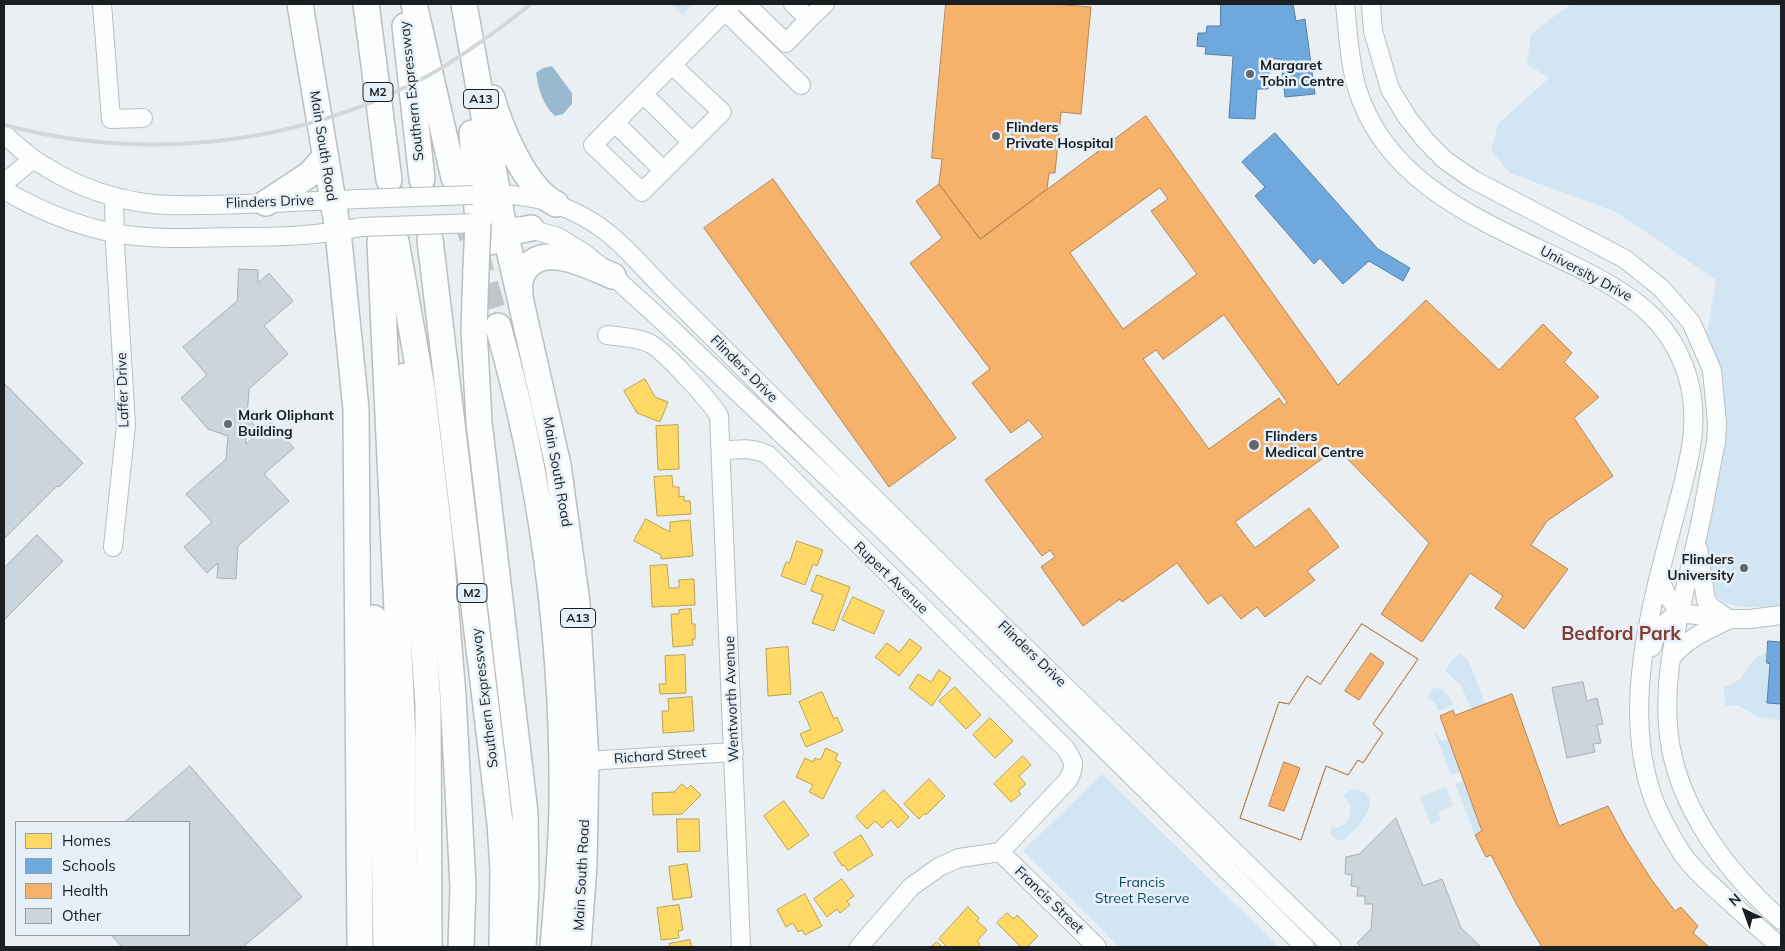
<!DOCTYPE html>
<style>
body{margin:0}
#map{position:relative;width:1785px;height:951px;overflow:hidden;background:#eaeff4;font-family:Mulish,sans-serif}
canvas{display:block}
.frame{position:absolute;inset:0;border:5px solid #1b1f22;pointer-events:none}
.legend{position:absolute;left:15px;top:821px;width:175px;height:115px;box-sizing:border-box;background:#e6f0f8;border:1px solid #959ca2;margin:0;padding:6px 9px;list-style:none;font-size:15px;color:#1b1f22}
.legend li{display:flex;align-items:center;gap:10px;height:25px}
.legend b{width:25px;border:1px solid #959ca2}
.north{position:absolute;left:1720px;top:886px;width:50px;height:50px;-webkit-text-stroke:4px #e6f0f8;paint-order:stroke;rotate:318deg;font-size:14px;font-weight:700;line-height:20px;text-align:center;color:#1b1f22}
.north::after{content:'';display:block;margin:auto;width:18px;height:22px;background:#1b1f22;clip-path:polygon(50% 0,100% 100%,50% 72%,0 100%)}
</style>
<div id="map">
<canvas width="1785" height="951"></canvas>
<div class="frame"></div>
<ul class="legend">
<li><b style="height:14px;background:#ffd966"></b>Homes</li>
<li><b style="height:14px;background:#6fa8dc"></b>Schools</li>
<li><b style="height:14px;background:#f6b26b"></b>Health</li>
<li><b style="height:14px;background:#cad5dd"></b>Other</li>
</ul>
<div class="north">N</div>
</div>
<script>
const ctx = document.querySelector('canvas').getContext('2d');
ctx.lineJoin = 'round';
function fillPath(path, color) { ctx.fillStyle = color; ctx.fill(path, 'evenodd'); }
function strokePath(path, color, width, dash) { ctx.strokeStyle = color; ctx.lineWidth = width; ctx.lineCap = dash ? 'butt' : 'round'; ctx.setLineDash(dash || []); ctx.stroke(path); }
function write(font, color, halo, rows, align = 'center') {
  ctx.font = font + ' Mulish,sans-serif'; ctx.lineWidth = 5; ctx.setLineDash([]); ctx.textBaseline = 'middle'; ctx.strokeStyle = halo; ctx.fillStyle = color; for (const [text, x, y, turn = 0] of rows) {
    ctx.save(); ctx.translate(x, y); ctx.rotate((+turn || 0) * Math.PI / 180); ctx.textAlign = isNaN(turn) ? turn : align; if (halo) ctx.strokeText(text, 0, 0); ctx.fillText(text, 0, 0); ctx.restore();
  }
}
fillPath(new Path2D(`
 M671,4H693L682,15Z
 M1571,4H1781V607H1741L1723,602L1715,595L1696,540L1716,442L1704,350L1716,280L1616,212L1510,173L1491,151L1498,124L1549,78L1527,64L1531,34Z
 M1768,652L1767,663L1770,664L1767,703L1781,704V721L1759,717L1737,705L1725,706L1724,687L1739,680L1755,658Z
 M1460,654L1468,659L1485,704L1471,709L1461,685L1445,671L1454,658Z
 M1434,688C1445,687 1449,696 1454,705L1438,711L1435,703L1427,697Z
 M1437,733L1441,741L1448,739L1461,772L1451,775L1435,734Z
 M1102,774L1279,947H1119L1023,851Z
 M1464,781L1482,831L1475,835L1455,784Z
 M1446,787L1453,806L1438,812L1441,820L1431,825L1420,797Z
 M1355,789C1389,796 1356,831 1342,841L1334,838L1331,834V827L1339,828L1348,821L1351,805L1343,796L1347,792Z`), '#d2e5f3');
fillPath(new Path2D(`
 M552,66L572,93V104L563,114L555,116C542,104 539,90 536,73L543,68Z`), '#98b9d0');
const homes = new Path2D(`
 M645,379L655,397L668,402L660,422L637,413L624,391Z
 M678,425L679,469L658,470L656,426Z
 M672,476L673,487H679V497L684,496V501H690L691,514L657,516L654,477Z
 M646,519L670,532V522L690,520L693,556L661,559V555L634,541Z
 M797,541L823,550L817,566L813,564L805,585L781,576L786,562L789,563Z
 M667,565L669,588H679V580L694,579L695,605L652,607L650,566Z
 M817,575L850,587L834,631L812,623L823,595L811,591Z
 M853,597L884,611L874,634L842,620Z
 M691,609L692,624H695V639H692L693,645L673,647L671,614H679V610Z
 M910,639L922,648L899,676L875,657L887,643L899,652Z
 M788,647L791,694L768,696L766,649Z
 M685,655L686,693L660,694L659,684H666L665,656Z
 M939,670L951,678L932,706L909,688L918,674L931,682Z
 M955,687L981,715L966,729L939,701Z
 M822,692L834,719L837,717L843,731L806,747L800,734L811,729L799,702Z
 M692,697L694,731L663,733L662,711H669L668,699Z
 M990,718L1013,741L995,758L973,735Z
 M826,748L838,754L835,760L841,763L823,799L809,792L813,785L796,777L805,758L813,762L815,758L820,760Z
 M1023,756L1031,765L1019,776L1026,784L1018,791L1021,794L1011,802L994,784Z
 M929,779L945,796L926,815L925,813L919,819L904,804Z
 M682,784L687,789L691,785L701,795L682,814L653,815L652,793L674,792Z
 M884,790L909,817L898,828L891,820L882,828L875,821L867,829L856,817Z
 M784,801L809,835L788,850L764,816Z
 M677,819H699L700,851L678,852Z
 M861,835L873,855L848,871L844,865L842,866L834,853Z
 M687,864L692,897L673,900L669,867Z
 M842,879L854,896L847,901L850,905L840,913L837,909L827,917L814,899Z
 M805,894L822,926L805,935L802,930L798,932L793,923L786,927L777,910Z
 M679,905L683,930L678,931L679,938L661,940L657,908Z
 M968,907L979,918L977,921L987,930L977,941L980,944L977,947H947L939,939Z
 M1007,913L1014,919L1017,915L1038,936L1027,947H1021L997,923Z
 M690,940L692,947H670L669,944Z
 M937,942L942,947H931Z`);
fillPath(homes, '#ffd966');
strokePath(homes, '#bba152', 1);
const schools = new Path2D(`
 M1221,4H1293L1296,21L1305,19L1315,94L1285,97L1281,59H1270L1268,89H1257L1255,119L1229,118L1233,56L1205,54L1206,47L1197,46L1198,33H1206L1207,26H1220Z
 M1275,133L1378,249L1410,268L1403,281L1369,261L1343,284L1320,258L1314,264L1255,196L1265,187L1242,162Z
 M1768,641L1781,642V704L1767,703L1770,664L1767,663Z`);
fillPath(schools, '#6fa8dc');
strokePath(schools, '#567fa4', 1);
const health = new Path2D(`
 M946,4H1052L1091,7L1081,114L1061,112L1055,173H1049L1047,189L980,239L939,184L942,159L932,158Z
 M1146,116L1338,385L1426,300L1499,370L1543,324L1572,353L1564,362L1599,397L1574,418L1613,476L1547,521L1531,545L1568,569L1524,629L1495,608L1503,596L1470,573L1422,642L1381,614L1429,543L1337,448L1235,522L1255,548L1309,508L1339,547L1307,571L1315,580L1265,617L1257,607L1241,619L1221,595L1208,604L1177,563L1122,602L1120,599L1083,626L1041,567L1055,557L1050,550L1042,556L985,480L1043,437L1029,420L1011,433L972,383L990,369L910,263L942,238L916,201L939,184L980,239ZM1160,188L1168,199L1151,211L1197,274L1123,329L1070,253ZM1224,315L1287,402L1284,405L1279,398L1209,449L1143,359L1156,350L1163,359Z
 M773,179L956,438L889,487L704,228Z
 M1362,624L1418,659L1373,724L1383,733L1363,763L1358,760L1348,775L1326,766L1301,840L1240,818L1279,702L1289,704L1307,676L1320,684ZM1371,653L1384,663L1359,700L1345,691Z
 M1362,624L1418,659L1373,724L1383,733L1363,763L1358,760L1348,775L1326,766L1301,840L1240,818L1279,702L1289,704L1307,676L1320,684ZM1284,762L1300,768L1284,811L1269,806Z
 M1512,694L1559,826L1608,806L1625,838L1651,879L1675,911L1681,907L1698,926L1693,933L1709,947H1542L1517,905L1491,855L1486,857L1475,835L1482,831L1440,716L1453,710L1455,715Z`);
fillPath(health, '#f6b26b');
strokePath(health, '#b48655', 1);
const building = new Path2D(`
 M239,269L258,270V283L269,273L293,301L264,326L288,354L249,389L247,417L255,426L246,434V444L271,422L294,448L264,474L289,501L238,546L236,579L217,578L218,563L207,573L184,547L212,522L186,494L226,459L228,436L208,429L181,398L207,375L183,347L237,301Z
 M4,383L83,463L59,487L57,486L4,539Z
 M37,535L63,561L4,620V568Z
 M1583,682L1587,701L1597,698L1603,724L1597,725L1601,743L1593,744L1595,752L1567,758L1552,688Z
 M190,766L302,897L243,947H122L111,935H189V822H125Z
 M1396,818L1423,886L1442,879L1461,928L1481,947H1361L1357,943L1371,929L1373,904H1365V896H1357L1358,887L1351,886L1352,875L1345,874L1346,857L1359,854Z`);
fillPath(building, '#cad5dd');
strokePath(building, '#a9aeb1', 1);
strokePath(new Path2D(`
 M454,178L498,326
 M422,179L430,240
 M389,180L396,241`), '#c1c5ca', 25, [25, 12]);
const minor = new Path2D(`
 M102,4L111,119L143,118
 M746,4L786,43L809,19
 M793,4L809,19L825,4
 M1345,4C1348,31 1349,59 1356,85C1387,195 1506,229 1596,277C1636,299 1667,321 1684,366C1704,417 1688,466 1675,515C1652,602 1622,703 1651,792C1658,814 1671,836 1683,855C1693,869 1707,881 1720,893C1740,911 1760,930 1781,947
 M1371,4L1373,31L1390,89L1407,117L1426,141L1445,160L1472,179L1625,259L1661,288L1691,322L1712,370L1717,423L1716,442C1709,475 1704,509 1696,542C1682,605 1661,672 1669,736C1678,809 1728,873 1781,920
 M725,11L801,85
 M672,65L722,112L642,192L593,145L732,4
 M643,94L692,142
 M615,123L663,170
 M4,134C17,146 30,158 46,167C78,187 116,200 153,204C172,206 191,205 210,205C260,204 309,201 359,199
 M4,183L33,159
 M4,190C38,210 74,225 114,233C153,240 196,238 236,237C278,237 320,236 361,227
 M487,195C530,192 574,206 608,233C630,251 648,273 668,293L997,620L1332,947
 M520,226L558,237L584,253L613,276L668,326L887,534L1305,947
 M607,335C621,337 636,337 649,343C663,349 711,402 719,416L741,947
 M721,451C739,449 752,447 768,455L1065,748C1074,761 1076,766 1068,780L1000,852L959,858L939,867L911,887L859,947
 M113,547L126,425L115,245L114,197
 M1698,549L1706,600L1711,607L1727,618
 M1659,576L1666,594L1680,613L1730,619H1750L1781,615
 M1652,647C1656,630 1664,621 1680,613
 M1672,657C1687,638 1708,630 1730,619
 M586,761L734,752
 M1000,852L1097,947`);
const highway = new Path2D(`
 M300,4L338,231L356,409L360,947
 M366,4L389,180
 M414,4L454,178
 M464,4L503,223L558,465L577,603L586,761L584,864L578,947
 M405,26L422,179
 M492,98C501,130 526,189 556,204
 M472,133L478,223
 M266,203L310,174L325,157
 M430,240L500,823L503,869L502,947
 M396,241L422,388L440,539L453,696L463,886L461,947
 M380,242L403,740L404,947
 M491,242L502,234L531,228
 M476,269L474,329L479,422L525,813L526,887L523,947
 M520,294C519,283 520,274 528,266C549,244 590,267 613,276
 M498,326C542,482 564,646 562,808C561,854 557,901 553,947
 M405,376L428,705L429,947
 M374,618L383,778L386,947`);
strokePath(minor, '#babec1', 20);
strokePath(highway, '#babec1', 28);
strokePath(minor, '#fcfdfd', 18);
strokePath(highway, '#fcfdfd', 25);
strokePath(new Path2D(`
 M4,125C145,162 293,146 422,79C461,58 497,31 531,4`), '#d5d6d7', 4);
const minorBridge = new Path2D(`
 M359,199L473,195
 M361,227L478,223`);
const highwayBridge = new Path2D(`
 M476,269L478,223`);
strokePath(minorBridge, '#babec1', 20, []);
strokePath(highwayBridge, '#babec1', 28, []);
strokePath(minorBridge, '#fcfdfd', 18);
strokePath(highwayBridge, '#fcfdfd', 25);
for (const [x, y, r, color] of [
 [1250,74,5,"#63686c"],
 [996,136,5,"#63686c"],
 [228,424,5,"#63686c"],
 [1254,445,6,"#63686c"],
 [1744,568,5,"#63686c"]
]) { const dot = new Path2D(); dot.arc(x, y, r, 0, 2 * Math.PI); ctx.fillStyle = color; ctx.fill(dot); strokePath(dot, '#e6f0f8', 2); }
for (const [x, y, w] of [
 [378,92,30],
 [481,99,35],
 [472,593,30],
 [578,618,35]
]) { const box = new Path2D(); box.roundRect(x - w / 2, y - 9.5, w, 19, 4); ctx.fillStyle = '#e6f0f8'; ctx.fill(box); strokePath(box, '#1b1f22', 1); }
write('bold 12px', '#1b1f22', null, [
 ["M2",378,92],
 ["A13",481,99],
 ["M2",472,593],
 ["A13",578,618]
]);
write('bold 14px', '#1b1f22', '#e6f0f8', [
 ["Margaret",1260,66],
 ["Tobin Centre",1260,82],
 ["Flinders",1006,128],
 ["Private Hospital",1006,144],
 ["Mark Oliphant",238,416],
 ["Building",238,432],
 ["Flinders",1265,437],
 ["Medical Centre",1265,453],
 ["Flinders",1734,560,"right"],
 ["University",1734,576,"right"]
], 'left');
write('14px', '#1b1f22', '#e6f0f8', [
 ["Southern Expressway",412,91,-96],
 ["Main South Road",323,146,81],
 ["Flinders Drive",270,202,-2],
 ["University Drive",1586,274,28],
 ["Flinders Drive",744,369,45],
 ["Laffer Drive",123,390,-92],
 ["Main South Road",557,472,80],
 ["Rupert Avenue",891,578,44],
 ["Flinders Drive",1032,654,44],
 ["Southern Expressway",485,698,-97],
 ["Wentworth Avenue",732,699,-92],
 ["Richard Street",660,756,-4],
 ["Main South Road",582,875,-87],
 ["Francis Street",1049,900,44]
]);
write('14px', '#0d4665', '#e6f0f8', [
 ["Francis",1142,883],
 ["Street Reserve",1142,899]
]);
write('bold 19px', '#833c33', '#e6f0f8', [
 ["Bedford Park",1621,634]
]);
</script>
